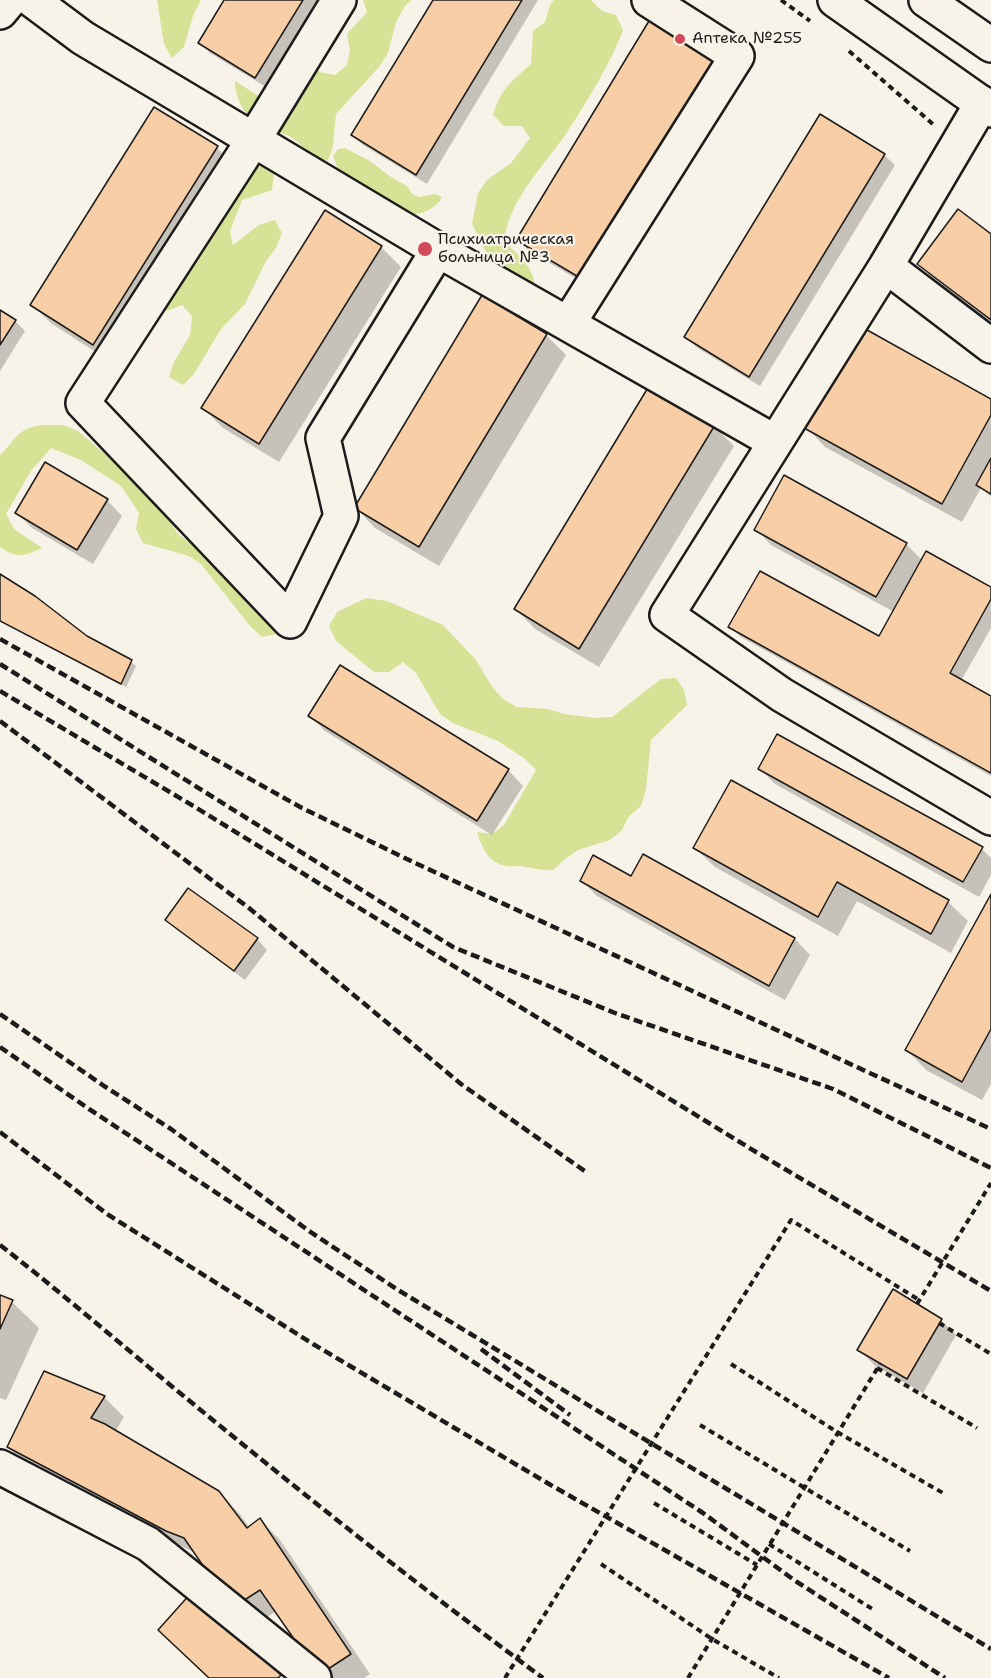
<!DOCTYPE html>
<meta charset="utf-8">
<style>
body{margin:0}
canvas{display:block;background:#f7f3e8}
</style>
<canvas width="991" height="1678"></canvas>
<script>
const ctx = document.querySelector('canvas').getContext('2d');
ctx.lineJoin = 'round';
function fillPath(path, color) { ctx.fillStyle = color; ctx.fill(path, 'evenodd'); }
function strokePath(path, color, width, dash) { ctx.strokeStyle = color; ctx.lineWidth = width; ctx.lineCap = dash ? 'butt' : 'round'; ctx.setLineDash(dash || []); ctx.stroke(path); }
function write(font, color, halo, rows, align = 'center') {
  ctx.font = font + ' "Shantell Sans",sans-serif'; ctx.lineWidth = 4.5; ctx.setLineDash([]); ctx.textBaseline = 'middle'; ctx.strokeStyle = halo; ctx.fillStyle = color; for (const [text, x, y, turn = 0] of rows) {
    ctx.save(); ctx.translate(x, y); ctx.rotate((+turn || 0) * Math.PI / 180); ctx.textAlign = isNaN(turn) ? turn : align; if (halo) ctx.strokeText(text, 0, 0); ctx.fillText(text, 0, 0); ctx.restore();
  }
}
fillPath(new Path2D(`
 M157,0H201L193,16L184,47L172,58L164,44Z
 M363,0H411L405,6L396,22L388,53L379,67L336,114L333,146L328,161C322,159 315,158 311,154C304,148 298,141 289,136C284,133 277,133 271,130C248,121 236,105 235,81L262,98L316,54L319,72L335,75L347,65L350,50L347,34L367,12Z
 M554,0H591L602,11L616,15L623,30C612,61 586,103 568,131C545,165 509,199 504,241C522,259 534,266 536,293L496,266L486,253L472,224L478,193L487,180L511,163L530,138L522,126H504L493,115C500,90 512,81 531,64L533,31L545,22L550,5Z
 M345,148L370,161L388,175L408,187L412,194L419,197L435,194L442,197C433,215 404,220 389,207C383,202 379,193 373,189C369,187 363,187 359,186C343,182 338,171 333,156L338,149Z
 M216,163H232L246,169L261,166L274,174L272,190L242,200L230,231L233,245L259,225L275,220L282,233L276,248L266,261L245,304L221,329L194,374L183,385L169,377L174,362L190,335L192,316L182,305L167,311L151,308L210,182Z
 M63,425L78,431L129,474L161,508L179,535L192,544H208L263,572L277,634L262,637L250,626L201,564L189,556L143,543L136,529L139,513L121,486L81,460L51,448L31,471L6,514L14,529L42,548C25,556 16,559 0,547V455C7,449 10,443 17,436C29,423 47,425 63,425Z
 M366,598L387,601L443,625L476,660L493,688L503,699L517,707L548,709L564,714L596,718L612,717L661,679L676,678L684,690L687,705L651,740L646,789L641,806L629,816L622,830L610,840L578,850L565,859L553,870C541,871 533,868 521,866C516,866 511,867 506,866C489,863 482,848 477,832L492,834L504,825L536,770L525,759L498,741L453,723L440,714L416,673L403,662L389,672H374L336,641L329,626L337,612Z`), '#d6e396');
fillPath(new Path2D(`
 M226,0H319L266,87L210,53L200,43Z
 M435,0H538L427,184L363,145L353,135Z
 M652,18L592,288L528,250L518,239Z
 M217,148L236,167L113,363L52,324L32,305Z
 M884,155L895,165L760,386L696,347L686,337Z
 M991,236V325L945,291L919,264Z
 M381,247L401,267L279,462L223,428L203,408Z
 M0,312L15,321L25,331L0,371Z
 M546,335L566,355L439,566L375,528L356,508Z
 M991,401V497L981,488L962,522L825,447L806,427Z
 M714,426L734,446L599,667L535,629L516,609Z
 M107,500L122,516L93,564L32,528L16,512Z
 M756,529L906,544L923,561L991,589V628L961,681L991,697V776L741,637L730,627L879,638L894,612L771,545Z
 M0,576L86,638L131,662L136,666L126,687L0,621Z
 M310,716L508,770L523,786L492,835L325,731Z
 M760,769L982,849L991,858V875L979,897L775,784Z
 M732,782L948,902L968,921L951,953L857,901L838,936L715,867L695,848Z
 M644,856L795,939L810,955L785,1000L597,896L581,880L632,878Z
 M991,897V1084L982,1100L926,1070L907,1050Z
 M167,920L257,939L267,950L245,980L177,930Z
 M0,1296L12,1302L39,1328L6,1400L0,1398Z
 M941,1320L956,1335L923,1393L874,1365L859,1349Z
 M104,1397L124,1417L115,1432L218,1492L238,1512L250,1528L260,1520L280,1540L370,1674L364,1678H324L277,1611L253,1626L197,1554L28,1467L8,1447Z`), '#0003');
const building = new Path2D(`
 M224,0H303L255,78L198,43Z
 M433,0H522L416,175L351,135Z
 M652,16L718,56L582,279L516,240Z
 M154,107L218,146L93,345L30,305Z
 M820,114L885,154L749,377L684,337Z
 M958,209L991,234V320L917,264Z
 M325,210L382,246L259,444L201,408Z
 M482,295L547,334L419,547L354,508Z
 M0,310L16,320L0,345Z
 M860,326L991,399V415L942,504L804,428Z
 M649,386L715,425L579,649L514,609Z
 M991,458V494L976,485Z
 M45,462L108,499L77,550L15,513Z
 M784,475L907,543L876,597L754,530Z
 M926,551L991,587V599L950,673L991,696V773L728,627L760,571L879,636Z
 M0,574L35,596L87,636L132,660L121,684L0,621Z
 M340,665L509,769L477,821L308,716Z
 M777,734L983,847L963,882L758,769Z
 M731,780L949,900L931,934L837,882L818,917L693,848Z
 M643,854L795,938L769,986L580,881L593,855L631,876Z
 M188,888L258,938L234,971L165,920Z
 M991,894V1029L962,1082L905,1050Z
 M893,1289L942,1319L907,1379L857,1350Z
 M0,1295L13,1300L0,1329Z
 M44,1371L105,1396L91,1418L105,1424L219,1491L247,1528L260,1518L351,1654L319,1675L260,1590L232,1608L184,1538L166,1531L7,1447Z
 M192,1592L281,1675L278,1678H209L158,1630Z`);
fillPath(building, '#f8cea7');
strokePath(building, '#1c1c1c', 1.5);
const minor = new Path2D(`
 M32,0L83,38L438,250L761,434
 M339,0L254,139L83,403L290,621L341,516L323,438L438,250
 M0,12L10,0
 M982,103L886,266L667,615L782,695L991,818
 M886,266L991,346
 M568,324L737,56L649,0
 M0,1467L148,1544L314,1678`);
const major = new Path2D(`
 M835,0L991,110
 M926,0L991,45`);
strokePath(minor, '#1c1c1c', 38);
strokePath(major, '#1c1c1c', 38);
strokePath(new Path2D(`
 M781,0L810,21
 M849,51L934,125
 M939,1323L991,1354
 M731,1364L837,1432L943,1493
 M877,1368L977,1428
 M700,1425L910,1551
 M654,1503L757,1565
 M769,1544L874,1610
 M601,1564L712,1639L779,1678`), '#1c1c1c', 4, [6, 4.5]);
strokePath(minor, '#f7f3e8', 33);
strokePath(major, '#f7f3e8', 33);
strokePath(new Path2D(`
 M0,639L302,808L413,862L991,1129
 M0,664L453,947L615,1013L833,1089L991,1168
 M0,691L195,807L756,1152L991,1291
 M0,721L249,908L461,1084L586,1172
 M0,1014L104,1086L171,1129L309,1231L398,1290L991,1649
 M0,1047L89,1109L703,1513L794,1580L945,1678
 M0,1132L107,1214L313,1344L549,1484L889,1678
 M0,1245C63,1294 124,1347 186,1398C303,1494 421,1588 543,1678
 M481,1349L570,1415`), '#1c1c1c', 4.5, [9, 4.5]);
strokePath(new Path2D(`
 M917,1304L991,1183
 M505,1678L791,1220L919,1300
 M688,1678L880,1364`), '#1c1c1c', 4, [6, 4.5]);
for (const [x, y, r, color] of [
 [680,39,6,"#d1495b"],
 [425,249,8,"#d1495b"]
]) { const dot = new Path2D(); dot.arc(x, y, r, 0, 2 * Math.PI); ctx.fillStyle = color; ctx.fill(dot); strokePath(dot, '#f7f3e8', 2); }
write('16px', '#1c1c1c', '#f7f3e8', [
 ["Аптека №255",692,39],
 ["Психиатрическая",438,240],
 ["больница №3",438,258]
], 'left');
</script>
